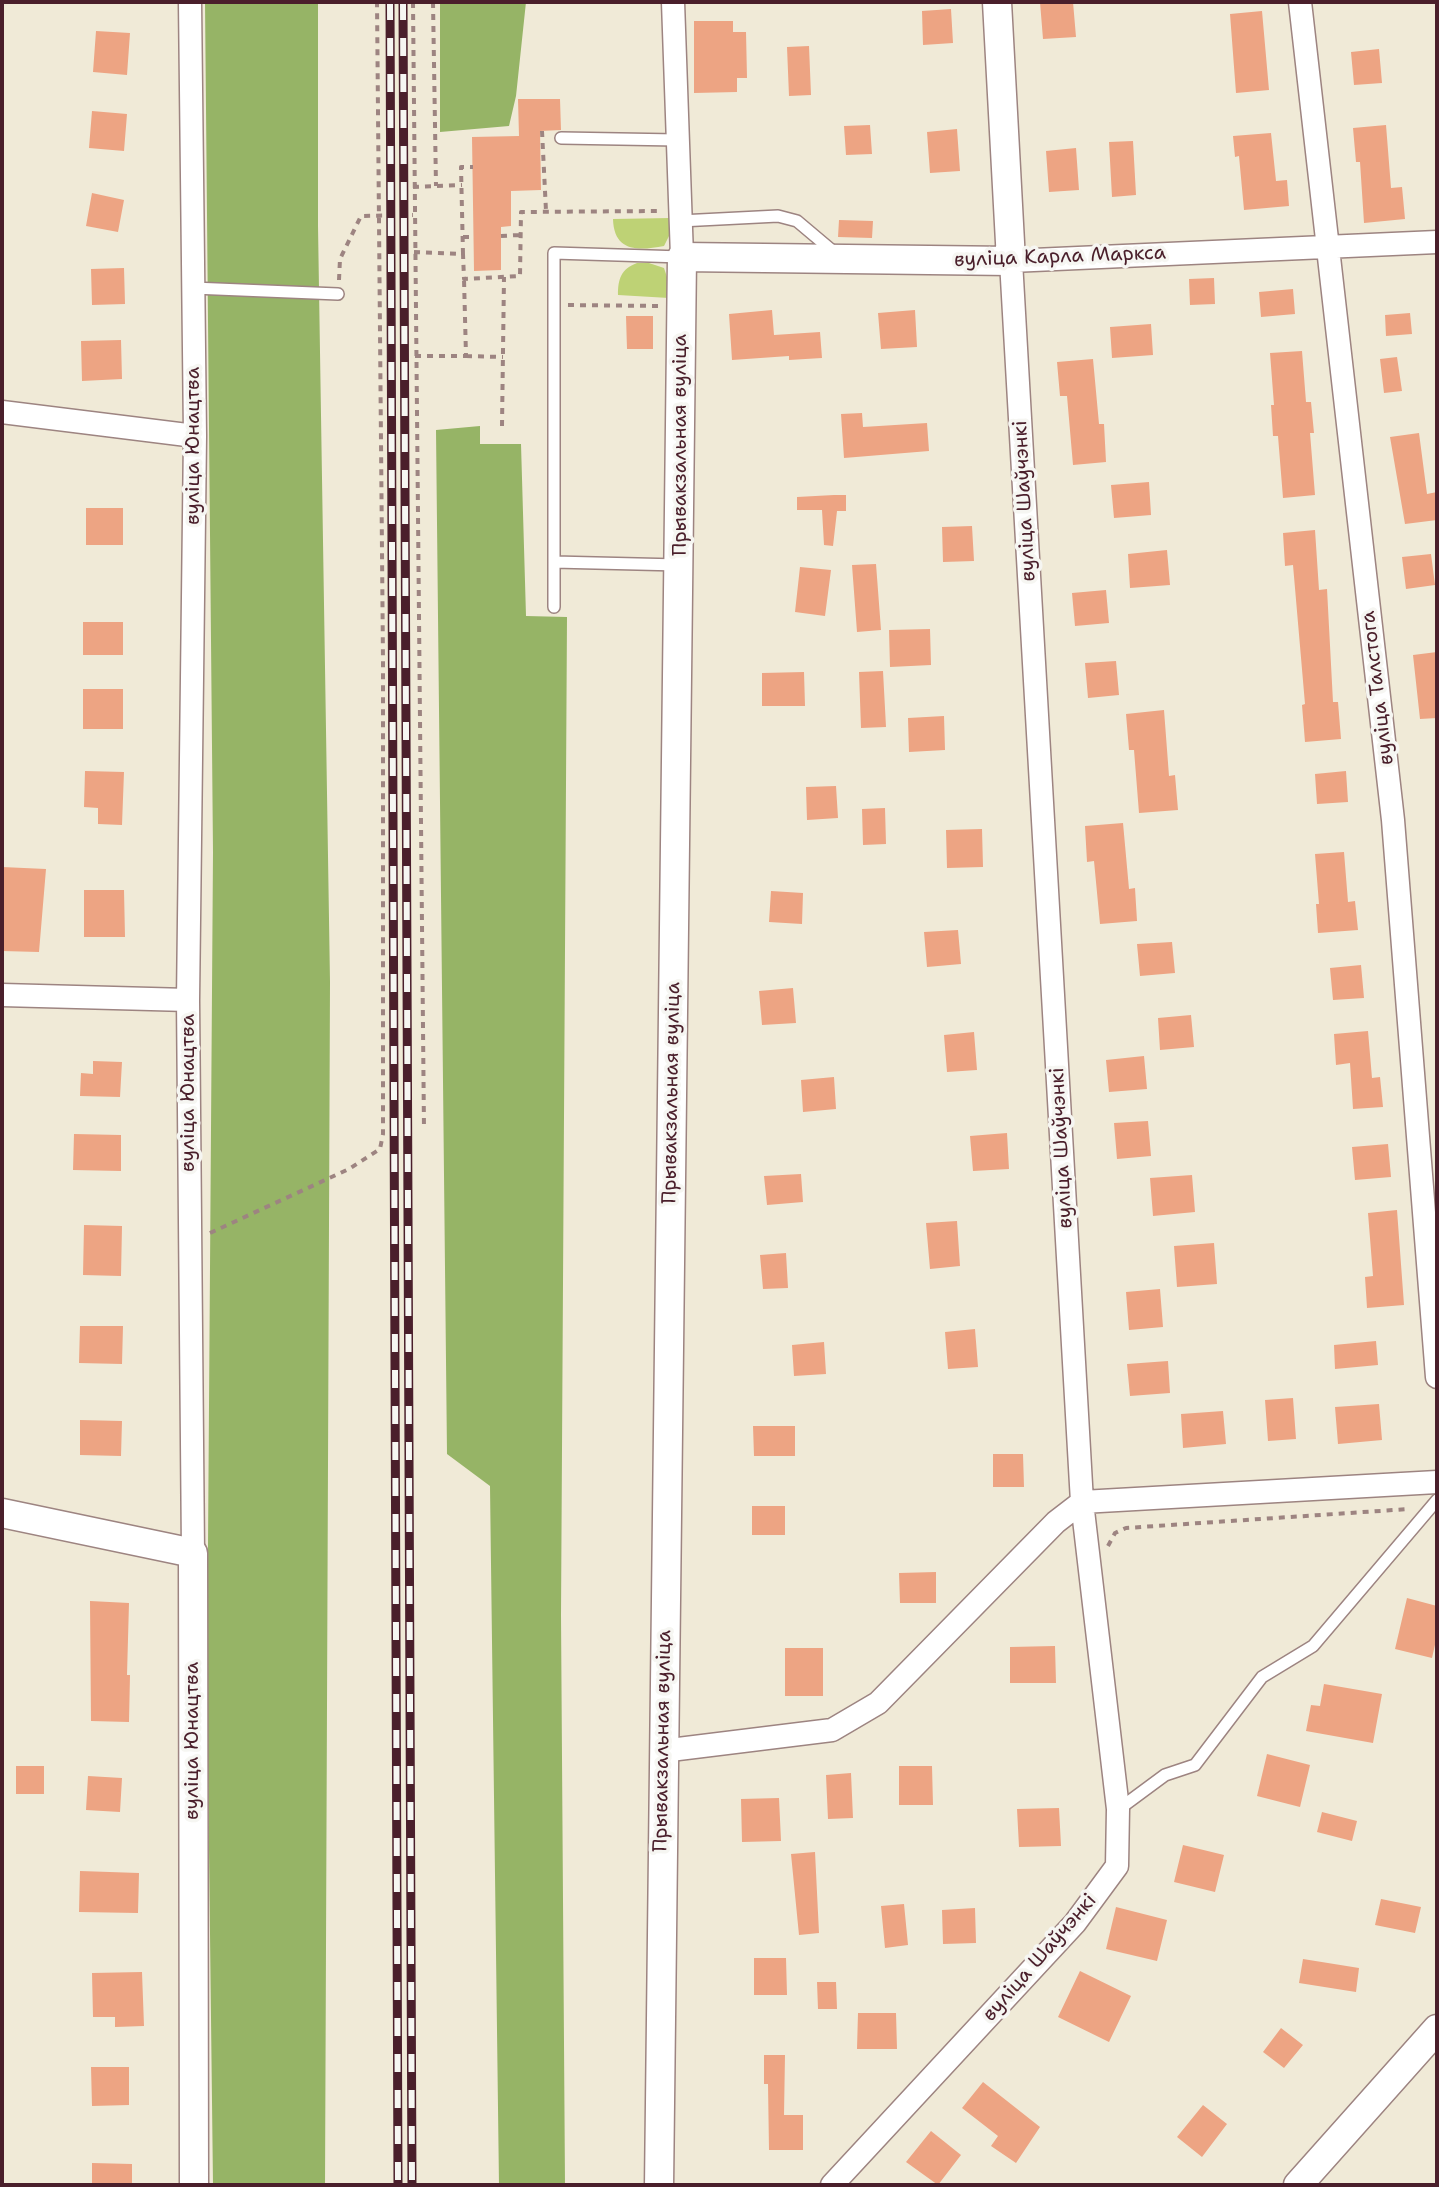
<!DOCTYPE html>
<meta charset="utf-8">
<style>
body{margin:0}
#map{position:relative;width:1439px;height:2187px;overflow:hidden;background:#f0ead7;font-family:"Shantell Sans",sans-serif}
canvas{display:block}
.frame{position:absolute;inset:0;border:4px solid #4a1f2b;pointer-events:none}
</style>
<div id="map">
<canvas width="1439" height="2187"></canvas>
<div class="frame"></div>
</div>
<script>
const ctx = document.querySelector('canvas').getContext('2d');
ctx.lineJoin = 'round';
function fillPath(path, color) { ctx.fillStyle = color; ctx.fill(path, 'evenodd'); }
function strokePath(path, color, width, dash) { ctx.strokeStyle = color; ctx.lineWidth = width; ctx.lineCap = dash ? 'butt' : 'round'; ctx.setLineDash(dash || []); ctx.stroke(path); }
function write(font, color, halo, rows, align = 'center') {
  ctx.font = font + ' "Shantell Sans",sans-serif'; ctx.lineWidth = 7; ctx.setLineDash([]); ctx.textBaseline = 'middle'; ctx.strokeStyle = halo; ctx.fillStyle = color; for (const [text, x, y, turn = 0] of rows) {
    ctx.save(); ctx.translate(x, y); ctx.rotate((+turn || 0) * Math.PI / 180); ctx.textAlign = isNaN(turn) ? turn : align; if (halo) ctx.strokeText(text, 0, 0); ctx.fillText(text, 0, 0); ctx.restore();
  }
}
fillPath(new Path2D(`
 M670,218L669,236L664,246C638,251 614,252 613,219Z
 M637,263H649L664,268L668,280L669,298L618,295C618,279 621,269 637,263Z`), '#bed275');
fillPath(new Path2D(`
 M205,2H318V226L330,982L325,2185H213L207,1682L213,852Z
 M440,2H526L516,96L509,126L440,132Z
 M480,426V444H521L526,616L567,617L561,1615L565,2185H499L490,1486L447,1454L436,430Z`), '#96b466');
fillPath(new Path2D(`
 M1040,2H1073L1076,37L1043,39Z
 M951,9L953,43L923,45L922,11Z
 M1262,11L1269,90L1236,93L1230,14Z
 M694,21H733V32H746L747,78H737V92L694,93Z
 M96,31L130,33L127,75L93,72Z
 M809,46L811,95L789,96L787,47Z
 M1379,49L1382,83L1354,85L1351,52Z
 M518,99H560L561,130L540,131L541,190L511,191V226L501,227V270L474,271L472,137L519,136Z
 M92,111L127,114L124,151L89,148Z
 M870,125L872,154L846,155L844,126Z
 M1386,125L1391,188L1402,187L1405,219L1364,223L1360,162H1356L1353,128Z
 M957,129L960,171L930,173L927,132Z
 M1271,133L1276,181L1287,180L1289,206L1244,210L1239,156L1235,157L1233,136Z
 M1133,141L1136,195L1112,197L1109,142Z
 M1076,148L1079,190L1049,192L1046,151Z
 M92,193L124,200L118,232L86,226Z
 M839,220L873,221L872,238L838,237Z
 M124,268L125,304L92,305L91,269Z
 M1214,278L1215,304L1190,305L1189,279Z
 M1293,289L1295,314L1261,317L1259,292Z
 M772,310L774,335L820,332L822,358L789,360V356L732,360L729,314Z
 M915,310L917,347L881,349L878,313Z
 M1410,313L1412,334L1386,336L1385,315Z
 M626,316H653V349H627Z
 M1151,324L1153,355L1112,358L1110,327Z
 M121,340L122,379L82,381L81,341Z
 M1302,351L1306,402H1311L1314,433H1310L1315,495L1283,498L1278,436H1273L1271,405H1274L1270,353Z
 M1397,357L1402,391L1384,393L1380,359Z
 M1093,359L1099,424H1104L1106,462L1073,465L1067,396H1060L1057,362Z
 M862,413L863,427L927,423L929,451L844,458L841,414Z
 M1419,433L1427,494L1437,492V520L1405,524L1390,437Z
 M1149,482L1151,515L1114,518L1111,485Z
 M834,495H846V511H837L833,546L824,545L822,510H797V497Z
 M86,508H123V545H86Z
 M972,526L974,561L943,562L942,527Z
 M1315,530L1319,590L1327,589L1333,702H1338L1341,739L1305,742L1302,705L1305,704L1293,565L1285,566L1283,533Z
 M1167,550L1170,585L1130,588L1128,554Z
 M1431,554L1435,585L1406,589L1402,557Z
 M876,564L881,630L857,632L852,565Z
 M800,567L831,570L825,616L795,612Z
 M1106,590L1109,623L1075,626L1072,593Z
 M83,622H123V655H83Z
 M930,629L931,665L890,667L889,630Z
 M1437,652V718L1420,719L1413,655Z
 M1116,661L1119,695L1088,698L1085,663Z
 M883,671L886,727L861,728L859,672Z
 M804,672L805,706H762V673Z
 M83,689H123V729H83Z
 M1164,710L1169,776L1175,775L1178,810L1139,813L1134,750H1129L1126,714Z
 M944,716L945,750L909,752L908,718Z
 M85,771L124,772L122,825L98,824V808L84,807Z
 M1346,771L1348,802L1317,804L1315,774Z
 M836,786L838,818L807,820L806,787Z
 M885,808L886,844L863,845L862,809Z
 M1123,823L1129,889L1135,888L1137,921L1100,924L1094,861L1087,862L1085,826Z
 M982,829L983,867L947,868L946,830Z
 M1344,852L1348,902L1355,901L1358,930L1318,933L1316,904H1319L1315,854Z
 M2,867L46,869L39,952L2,951Z
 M84,890H124L125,937H84Z
 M771,891L803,893L802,924L769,922Z
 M958,930L961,964L927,967L924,932Z
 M1172,942L1175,973L1140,976L1137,944Z
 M1361,965L1364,998L1333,1000L1330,968Z
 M793,988L796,1023L762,1025L759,991Z
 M1191,1015L1194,1047L1160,1050L1158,1018Z
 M1368,1031L1372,1078L1380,1077L1383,1107L1353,1109L1350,1063L1336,1065L1334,1034Z
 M974,1032L977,1070L947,1072L944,1035Z
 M1144,1056L1147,1089L1109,1092L1106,1060Z
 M93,1061L122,1062L120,1097L80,1096L81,1073L93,1074Z
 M834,1077L836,1109L803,1112L801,1080Z
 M1148,1121L1151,1156L1117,1159L1114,1123Z
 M1007,1133L1009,1169L973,1171L970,1136Z
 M74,1134L121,1135V1171L73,1170Z
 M1388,1144L1391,1177L1355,1180L1352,1147Z
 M801,1174L803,1202L767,1205L764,1176Z
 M1192,1175L1195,1212L1153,1216L1150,1178Z
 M1397,1210L1404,1305L1367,1308L1365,1277L1373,1276L1368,1213Z
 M957,1221L960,1266L930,1269L926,1223Z
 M84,1225L122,1226L121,1276L83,1275Z
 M1214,1243L1217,1284L1177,1287L1174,1246Z
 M786,1253L788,1288L763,1289L760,1255Z
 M1160,1289L1163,1327L1129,1330L1126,1292Z
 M80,1326H123L122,1364L79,1363Z
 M975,1329L978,1367L948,1369L945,1332Z
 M1376,1341L1378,1365L1335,1369L1334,1345Z
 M824,1342L826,1374L794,1376L792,1345Z
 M1168,1361L1170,1393L1130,1396L1127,1364Z
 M1293,1398L1296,1439L1268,1441L1265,1400Z
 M1379,1404L1382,1440L1338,1444L1335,1407Z
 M1223,1411L1226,1444L1183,1448L1181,1414Z
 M80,1420L122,1421L121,1456L80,1455Z
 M753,1426H795V1456H754Z
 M993,1454H1023L1024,1487H993Z
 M752,1506H785V1535H752Z
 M936,1572V1603H900L899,1573Z
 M1407,1598L1437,1606V1636L1432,1658L1395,1649Z
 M90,1601L129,1603L127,1675H130L129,1722L91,1721Z
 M1055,1646L1056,1683H1010V1647Z
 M785,1648H823V1696H785Z
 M1324,1684L1382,1694L1373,1743L1306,1731L1311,1705L1320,1706Z
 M1267,1754L1310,1765L1300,1807L1257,1796Z
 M16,1766H44V1794H16Z
 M899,1766H932L933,1805H899Z
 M851,1773L853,1818L828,1819L826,1775Z
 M88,1776L122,1778L120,1812L86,1810Z
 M779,1798L781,1841L742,1842L741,1799Z
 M1059,1808L1061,1846L1019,1847L1017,1809Z
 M1322,1812L1357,1821L1352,1841L1317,1832Z
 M1183,1845L1224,1855L1215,1892L1174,1882Z
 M815,1852L819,1933L799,1935L791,1854Z
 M80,1871L139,1873L138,1913L79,1912Z
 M1381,1899L1421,1907L1415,1933L1375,1925Z
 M904,1904L908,1945L885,1948L881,1906Z
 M1116,1907L1167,1920L1157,1961L1106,1949Z
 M975,1908L976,1943L943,1944L942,1910Z
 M754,1958H786L787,1995H754Z
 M1303,1959L1359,1968L1356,1992L1299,1983Z
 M1080,1971L1131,1996L1109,2042L1058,2017Z
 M142,1972L144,2026L115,2027V2017H93L92,1973Z
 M817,1982H836L837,2009H818Z
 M858,2013H896L897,2049H857Z
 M1281,2028L1303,2045L1284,2068L1263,2052Z
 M764,2055H785L784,2115H803V2150H769L768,2084H764Z
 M91,2067H129V2105L92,2106Z
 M983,2082L1040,2127L1016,2163L991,2146L998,2136L962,2108Z
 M1203,2105L1227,2124L1202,2157L1177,2137Z
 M931,2131L961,2155L938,2185L906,2162Z
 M92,2163L132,2164V2185H92Z`), '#eda483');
const service = new Path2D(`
 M561,138L677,140
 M680,221L778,216L797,221L835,253
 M193,288L338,294
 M554,562L679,565
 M554,607V253L682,257
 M1119,1809L1165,1775L1195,1765L1262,1677L1313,1646L1437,1500`);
const minor = new Path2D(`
 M190,2L195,436L188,1000L193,1553
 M673,2L682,257
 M1300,2L1393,820L1437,1377
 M2,412L195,436
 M2,995L188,1000
 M662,1751L832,1730L878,1703L1056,1522L1082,1502L1437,1482
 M832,2185L1075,1923L1117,1866L1118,1809L1082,1502L1011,261L1437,242`);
const tertiary = new Path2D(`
 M2,1513L193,1553L194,2185
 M659,2185L682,257L1011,261L997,2
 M1298,2185L1437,2029`);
strokePath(service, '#9d8481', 14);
strokePath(minor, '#9d8481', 25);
strokePath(tertiary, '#9d8481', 31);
strokePath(new Path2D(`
 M413,2L424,1129
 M433,2L436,186
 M542,131L546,211
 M413,187L462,185
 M501,236L520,235
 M463,237H474
 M414,252L463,254L464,279L520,276L521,212L659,211
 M463,254L461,167H473
 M339,280L340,259L361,216L413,215
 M568,305L660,306
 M415,356H466L464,279
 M466,356L503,357
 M502,426L504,277
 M210,1233L349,1169L380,1149L383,1134V661L377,2
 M1108,1546L1115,1533L1126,1528L1409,1509`), '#9d8481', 4, [6, 6]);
strokePath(service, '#fff', 11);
strokePath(minor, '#fff', 22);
strokePath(tertiary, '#fff', 28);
const rail = new Path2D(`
 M390,2L398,2185
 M403,2L412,2185`);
strokePath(rail, '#4a1f2b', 9);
strokePath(rail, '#f6f6f2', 6, [18]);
write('20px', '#4a1f2b', '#f6f6f2', [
 ["вуліца Карла Маркса",1060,257,-2],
 ["Прывакзальная вуліца",681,445,-90],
 ["вуліца Юнацтва",194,446,-90],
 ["вуліца Шаўчэнкі",1025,501,-93],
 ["вуліца Талстога",1378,688,-97],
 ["вуліца Юнацтва",189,1093,-90],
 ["Прывакзальная вуліца",672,1093,-89],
 ["вуліца Шаўчэнкі",1062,1148,-93],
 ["вуліца Юнацтва",193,1741,-90],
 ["Прывакзальная вуліца",663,1741,-89],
 ["вуліца Шаўчэнкі",1040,1958,-49]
]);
</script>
